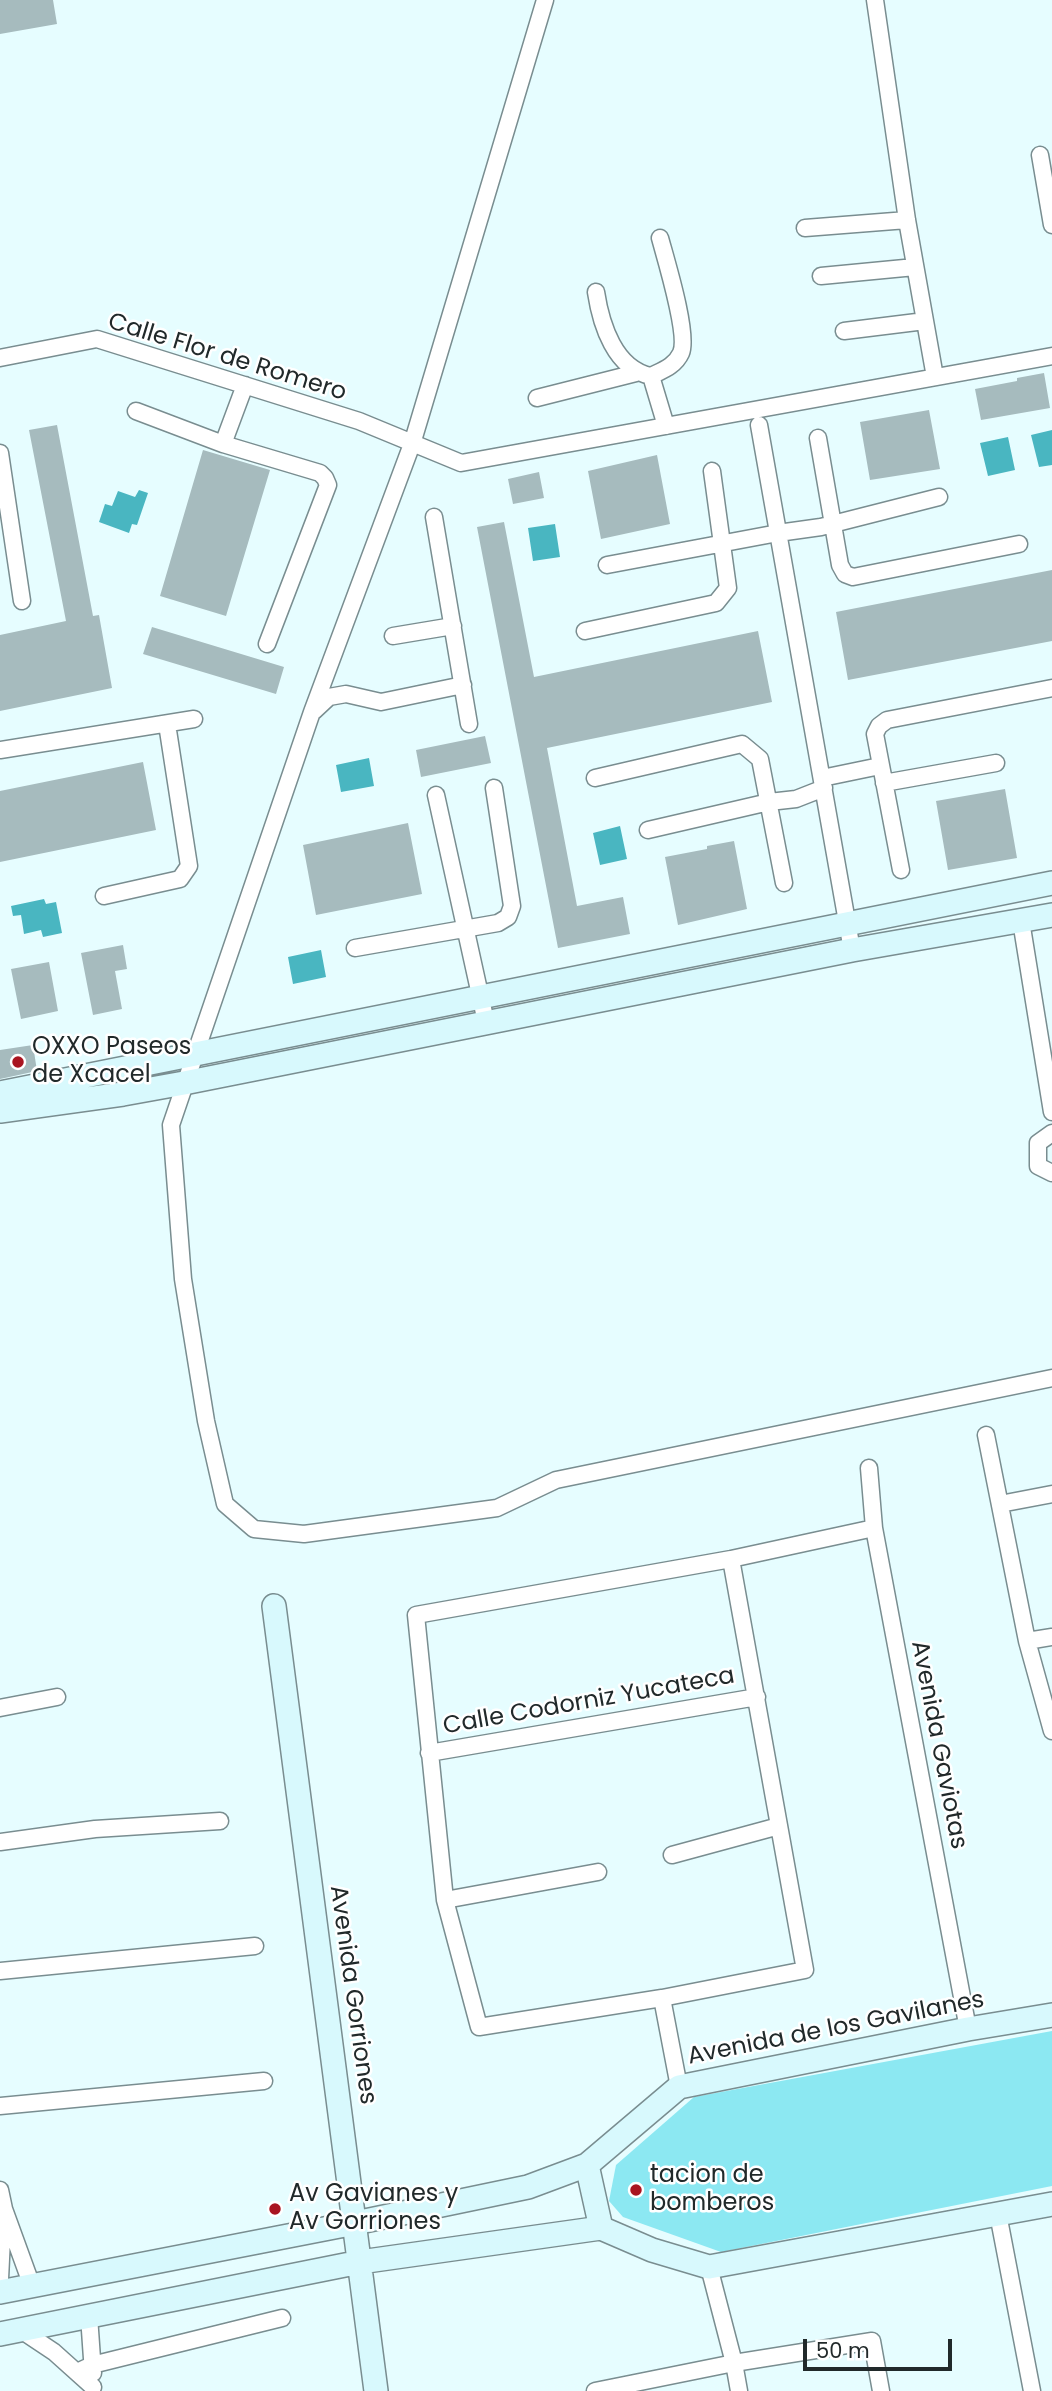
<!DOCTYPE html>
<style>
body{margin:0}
#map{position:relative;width:1052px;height:2391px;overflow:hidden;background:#e6fdff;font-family:Poppins,sans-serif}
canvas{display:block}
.scale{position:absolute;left:803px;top:2339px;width:149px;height:32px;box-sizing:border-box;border:4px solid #21292a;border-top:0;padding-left:9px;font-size:21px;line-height:24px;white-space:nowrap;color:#21292a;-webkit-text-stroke:5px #fff;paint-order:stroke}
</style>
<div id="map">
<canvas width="1052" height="2391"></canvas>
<div class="scale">50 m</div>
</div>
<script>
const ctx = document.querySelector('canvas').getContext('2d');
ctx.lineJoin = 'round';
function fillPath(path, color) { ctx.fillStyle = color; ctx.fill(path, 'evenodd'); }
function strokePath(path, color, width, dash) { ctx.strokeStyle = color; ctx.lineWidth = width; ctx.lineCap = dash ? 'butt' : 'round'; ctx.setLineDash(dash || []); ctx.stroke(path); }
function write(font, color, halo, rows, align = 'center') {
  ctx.font = font + ' Poppins,sans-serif'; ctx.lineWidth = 5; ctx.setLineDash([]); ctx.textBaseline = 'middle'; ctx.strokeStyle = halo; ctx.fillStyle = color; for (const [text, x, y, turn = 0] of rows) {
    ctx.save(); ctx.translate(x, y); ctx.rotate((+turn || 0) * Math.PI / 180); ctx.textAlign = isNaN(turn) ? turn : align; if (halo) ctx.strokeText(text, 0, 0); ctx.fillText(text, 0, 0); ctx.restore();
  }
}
fillPath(new Path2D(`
 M1052,2031V2186L721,2252L623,2217L609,2201L616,2165L694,2097Z`), '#8ce8f2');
fillPath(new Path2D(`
 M1052,430V465L1039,467L1031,435Z
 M1008,437L1015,470L988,476L980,443Z
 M139,490L148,493L137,525L132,524L129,533L99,522L105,504L112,506L118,491L135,497Z
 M555,524L560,557L533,561L528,528Z
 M369,758L374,786L341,792L336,765Z
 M620,826L627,859L600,865L593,833Z
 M44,899L46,904L56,902L62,933L43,937L41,930L24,934L21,915L13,916L11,906Z
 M321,950L326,977L293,984L288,957Z`), '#49b6c1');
fillPath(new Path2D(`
 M0,0H53L57,24L0,34Z
 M1044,373L1050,408L981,420L975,389L1017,381V378Z
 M929,410L940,469L870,480L860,422Z
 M57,425L93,616L99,615L112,688L0,711V635L66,621L29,430Z
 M203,450L270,470L226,616L160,596Z
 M657,455L670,524L601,539L588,471Z
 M539,472L544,498L513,504L508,479Z
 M504,522L534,677L758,631L772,702L547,748L577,906L623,897L630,934L558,948L477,527Z
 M1052,570V641L848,680L836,612Z
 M152,627L284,667L276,694L143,654Z
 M485,736L491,763L421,777L416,750Z
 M143,762L156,830L0,862V791Z
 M1005,789L1017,858L948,870L936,801Z
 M408,823L422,894L316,915L303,845Z
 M734,841L747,909L678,925L665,857L707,849V846Z
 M123,945L127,969L115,971L122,1009L93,1015L81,953Z
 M49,962L58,1011L21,1019L11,969Z
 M33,1045L37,1071L0,1079V1050Z`), '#a6bbbe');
const street = new Path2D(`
 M545,0L412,444L312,712L171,1125L183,1279L206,1421L225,1504L254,1529L304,1534L497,1508L556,1480L1052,1378
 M875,0L907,220L935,377
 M1040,155L1052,225
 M805,228L907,220
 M660,238C666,260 689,335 681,353C675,366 663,370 651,376L666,426
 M821,276L915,267
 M596,292C601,325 615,369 651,376
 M844,331L925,321
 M0,358L97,339L359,421L461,463L1052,356
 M537,398L636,373
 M136,411L223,444L320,473L325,478L328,485L267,644
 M759,425L852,950
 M818,438L840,565L845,574L853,577L1019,544
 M223,444L245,385
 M0,453L22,601
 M434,517L469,724
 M607,565L778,533L821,527L939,497
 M585,631L716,603L728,588L712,471
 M393,636L453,626
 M314,711L329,697L346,694L381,702L463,685
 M0,750L194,719
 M595,778L742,744L760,759L784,883
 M822,778L880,766
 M884,783L996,763
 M436,795L486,1022
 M648,830L769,802L796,799L824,788
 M901,870L875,734L879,726L887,720L1052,688
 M104,896L180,879L189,866L167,724
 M1021,921L1052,1112
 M355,948L498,923L508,917L512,906L494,788
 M1052,1133L1038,1143V1166L1052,1173
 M986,1435L1027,1641L1052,1731
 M869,1468L874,1528L968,2029
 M1000,1504L1052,1494
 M1027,1641L1052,1637
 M0,1708L57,1697
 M429,1753L757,1697
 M0,1842L95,1829L220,1821
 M672,1855L779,1826
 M445,1900L598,1872
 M0,1971L255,1946
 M662,1998L805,1970L731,1559
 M679,2087L662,1998L479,2027L445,1900L416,1615L731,1559L874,1528
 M0,2106L264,2081
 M0,2190L4,2209L32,2286
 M998,2214L1032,2391
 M709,2267L734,2363L739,2391
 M0,2279L3,2218
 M89,2316L93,2373
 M21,2330L54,2352L93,2387
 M77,2372L92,2365L282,2318
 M595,2391L734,2363L872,2341L881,2391`);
const secondary = new Path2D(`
 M0,1093L1052,883
 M0,1111L123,1094L184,1083L852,950L1052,915
 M274,1606L376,2391
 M587,2165L601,2228
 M0,2292L355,2223L528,2187L587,2165L679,2087L968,2029L1052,2015
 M0,2334L360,2262L601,2228L652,2250L709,2267L1052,2204`);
strokePath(street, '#798d90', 19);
strokePath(secondary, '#798d90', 26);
strokePath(street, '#fff', 16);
strokePath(secondary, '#d8f9fd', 23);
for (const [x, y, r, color] of [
 [18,1062,7,"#a91420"],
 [636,2190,7,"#a91420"],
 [275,2209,7,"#a91420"]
]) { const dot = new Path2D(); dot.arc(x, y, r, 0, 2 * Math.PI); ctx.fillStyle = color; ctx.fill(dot); strokePath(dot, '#fff', 2.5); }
write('24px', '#21292a', '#fff', [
 ["Calle Flor de Romero",227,358,17],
 ["Calle Codorniz Yucateca",589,1702,-10],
 ["Avenida Gaviotas",938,1745,79],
 ["Avenida Gorriones",352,1995,82],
 ["Avenida de los Gavilanes",836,2029,-11]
]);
write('24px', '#21292a', '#fff', [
 ["OXXO Paseos",32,1048],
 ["de Xcacel",32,1076],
 ["tacion de",650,2176],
 ["bomberos",650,2204],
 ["Av Gavianes y",289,2195],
 ["Av Gorriones",289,2223]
], 'left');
</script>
